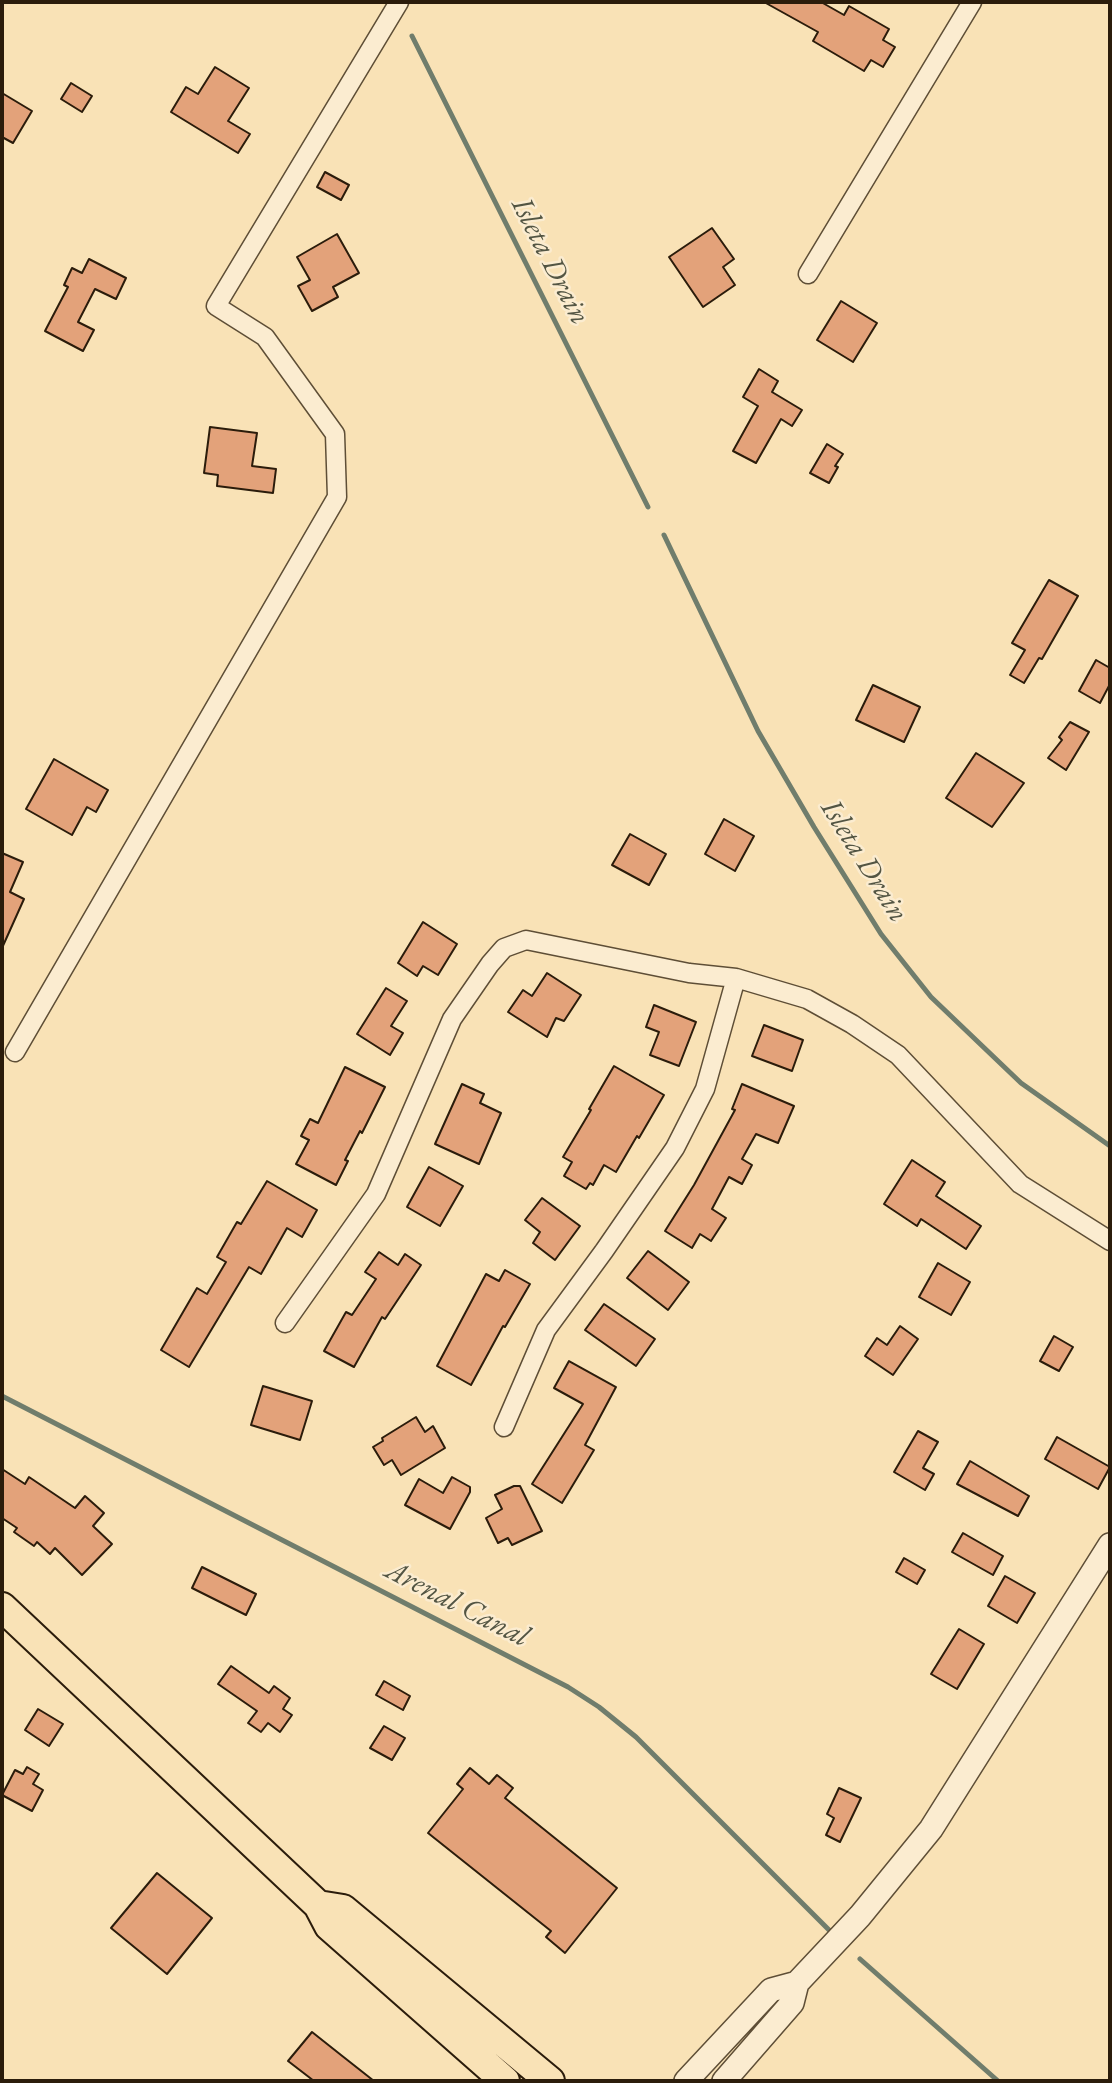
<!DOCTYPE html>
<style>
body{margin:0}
#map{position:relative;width:1112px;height:2083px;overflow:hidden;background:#f9e2b6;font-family:"EB Garamond",serif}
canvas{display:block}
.frame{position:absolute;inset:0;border:4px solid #2b1c0b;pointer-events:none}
</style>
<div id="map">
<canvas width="1112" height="2083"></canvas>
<div class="frame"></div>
</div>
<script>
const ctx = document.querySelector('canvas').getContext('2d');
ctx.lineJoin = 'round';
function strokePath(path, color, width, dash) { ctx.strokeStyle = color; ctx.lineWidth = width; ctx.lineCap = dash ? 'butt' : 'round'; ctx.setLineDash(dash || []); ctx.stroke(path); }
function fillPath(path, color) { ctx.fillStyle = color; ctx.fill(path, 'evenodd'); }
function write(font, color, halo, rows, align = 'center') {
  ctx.font = font + ' "EB Garamond",serif'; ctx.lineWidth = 5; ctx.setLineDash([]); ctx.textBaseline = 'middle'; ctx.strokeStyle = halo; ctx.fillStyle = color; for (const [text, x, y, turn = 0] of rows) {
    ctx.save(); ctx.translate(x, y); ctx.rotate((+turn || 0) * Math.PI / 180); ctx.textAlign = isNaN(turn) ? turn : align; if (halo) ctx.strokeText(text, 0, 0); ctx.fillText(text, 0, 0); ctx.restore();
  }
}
strokePath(new Path2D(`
 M412,36L648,507
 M664,535L758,731L814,827L881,934L931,997L1021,1083L1110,1146
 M2,1396L568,1687L599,1707L636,1737L834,1935
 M860,1959L998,2081`), '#707d6c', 5);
const building = new Path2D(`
 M764,2H821L844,15L849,6L889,29L883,40L895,47L883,67L871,60L864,71L813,41L818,32Z
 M215,67L249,88L228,121L250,134L238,153L171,112L186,87L198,94Z
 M71,83L92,96L82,112L61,99Z
 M2,93L32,111L13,143L2,137Z
 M325,172L349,185L341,200L317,187Z
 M712,228L734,259L723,267L735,285L703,307L669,257Z
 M337,234L359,273L333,287L338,297L312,311L298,286L310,280L297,257Z
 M89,259L126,278L116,299L95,289L78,322L94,330L83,351L45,331L68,287L64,285L72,268L82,273Z
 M841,301L877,323L853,362L817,340Z
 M759,369L778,381L772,392L802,410L792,426L781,419L756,463L733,451L758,406L743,397Z
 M210,427L257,433L252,466L276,469L273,493L217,486L218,475L204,473Z
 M827,444L843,454L835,466L838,467L829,483L810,473Z
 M1049,580L1078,596L1042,659L1039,658L1024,683L1010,675L1025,650L1012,643Z
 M1096,660L1110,668V684L1100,703L1079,691Z
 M873,685L920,707L904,742L856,720Z
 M1070,722L1089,732L1066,770L1048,758L1062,740L1059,737Z
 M976,753L1024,783L992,827L946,798Z
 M54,759L108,790L96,812L87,807L72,835L26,809Z
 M724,819L754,836L735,871L705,854Z
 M630,834L666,854L649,885L612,865Z
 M2,853L23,862L10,892L24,899L2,948Z
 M423,922L457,944L438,975L423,966L417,976L398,963Z
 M547,973L581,995L564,1021L556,1018L547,1037L508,1012L523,990L532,996Z
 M386,988L407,1001L391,1026L403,1033L390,1055L357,1034Z
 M654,1005L696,1022L679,1066L650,1055L659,1032L646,1027Z
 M764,1025L803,1040L792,1071L752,1056Z
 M614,1066L664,1095L639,1138L637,1136L616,1172L604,1165L593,1185L590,1183L586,1189L564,1176L572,1162L563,1157L591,1110L589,1109Z
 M345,1067L385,1087L362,1133L360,1131L345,1160L348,1161L336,1185L296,1164L309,1140L301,1136L310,1119L318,1123Z
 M462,1084L484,1094L480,1103L501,1113L479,1164L435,1144Z
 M742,1084L794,1106L778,1143L756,1134L742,1159L752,1165L742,1184L729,1177L712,1209L726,1218L711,1241L700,1234L692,1248L665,1231L694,1185L735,1110L732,1109Z
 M912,1160L945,1182L936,1196L981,1226L966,1249L921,1219L917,1226L884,1204Z
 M429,1167L463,1186L440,1226L407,1207Z
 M267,1181L317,1210L302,1237L287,1228L261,1274L249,1267L189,1367L161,1350L197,1288L207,1294L226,1262L217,1257L237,1222L241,1224Z
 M542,1198L580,1226L555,1260L533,1243L540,1232L525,1220Z
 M648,1251L689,1282L668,1310L627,1278Z
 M379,1252L398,1265L405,1254L421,1265L385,1319L382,1317L354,1367L324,1351L346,1312L352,1315L376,1279L365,1272Z
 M938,1263L970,1282L951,1315L919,1297Z
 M505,1270L530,1284L505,1327L503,1326L471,1385L437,1366L486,1274L499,1281Z
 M604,1304L655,1339L636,1366L585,1330Z
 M900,1326L918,1339L893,1375L865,1356L877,1338L887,1345Z
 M1054,1336L1073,1347L1059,1371L1040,1361Z
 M569,1361L616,1387L585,1445L594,1450L562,1503L532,1484L583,1404L554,1388Z
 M263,1386L312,1401L300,1440L251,1425Z
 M416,1417L425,1432L433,1426L445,1448L401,1475L392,1460L384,1465L373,1447L383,1441L382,1438Z
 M918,1431L938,1442L923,1468L934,1474L925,1490L894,1472Z
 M1057,1437L1110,1467L1098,1489L1045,1459Z
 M970,1461L1029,1496L1018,1516L957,1484Z
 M2,1469L25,1484L29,1477L75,1508L85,1496L104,1513L93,1526L112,1544L82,1575L55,1548L50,1554L37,1542L34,1546L14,1532L17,1528L2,1518Z
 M452,1477L470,1487V1492L450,1529L405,1505L419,1479L443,1493Z
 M514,1486H520L542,1531L512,1545L508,1538L498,1543L486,1518L502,1509L495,1495Z
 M963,1533L1003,1556L993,1575L952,1552Z
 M904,1558L925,1570L917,1584L896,1572Z
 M202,1567L256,1594L246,1615L192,1588Z
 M1005,1576L1035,1593L1017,1623L988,1606Z
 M959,1629L984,1644L957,1689L931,1674Z
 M231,1666L269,1693L274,1686L290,1698L283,1709L292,1715L280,1732L268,1723L261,1732L248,1723L257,1711L218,1684Z
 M384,1681L410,1696L403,1710L376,1695Z
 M38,1709L63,1724L49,1746L25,1730Z
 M384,1726L405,1738L392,1760L370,1748Z
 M27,1767L39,1774L33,1784L43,1790L32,1811L2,1795L15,1770L23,1774Z
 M470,1768L489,1784L497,1775L513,1788L505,1798L617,1888L565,1953L546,1937L551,1931L428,1833L463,1789L457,1784Z
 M839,1788L861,1798L840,1842L826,1835L834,1818L827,1814Z
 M157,1873L212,1918L167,1974L111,1928Z
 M312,2032L341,2055L374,2081H314L288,2061Z`);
fillPath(building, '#e3a27a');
strokePath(building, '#2b1c0b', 2);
const minor = new Path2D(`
 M808,274L972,2
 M15,1052L337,497L335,434L265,337L216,306L399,2
 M285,1323L376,1194L452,1019L490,964L504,948L526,940L689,973L736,978L807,999L852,1024L898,1055L1020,1184L1110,1241
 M504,1427L546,1330L604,1251L675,1148L705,1089L736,978`);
const tertiary = new Path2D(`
 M686,2081L771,1990L797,1983
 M724,2081L792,2003L797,1983L860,1916L931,1829L1110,1545`);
const primary = new Path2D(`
 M2,1607L318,1905L329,1926L505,2081
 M318,1905L343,1909L550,2081`);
strokePath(minor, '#5e4e36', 21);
strokePath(tertiary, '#5e4e36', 26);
strokePath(primary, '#2b1c0b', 32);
strokePath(minor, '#fbecd0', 18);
strokePath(tertiary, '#fbecd0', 23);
strokePath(primary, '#f9e2b6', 28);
write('italic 30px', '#535543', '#fbecd0', [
 ["Isleta Drain",550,261,63],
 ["Isleta Drain",864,861,58],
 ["Arenal Canal",457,1604,27]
]);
</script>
